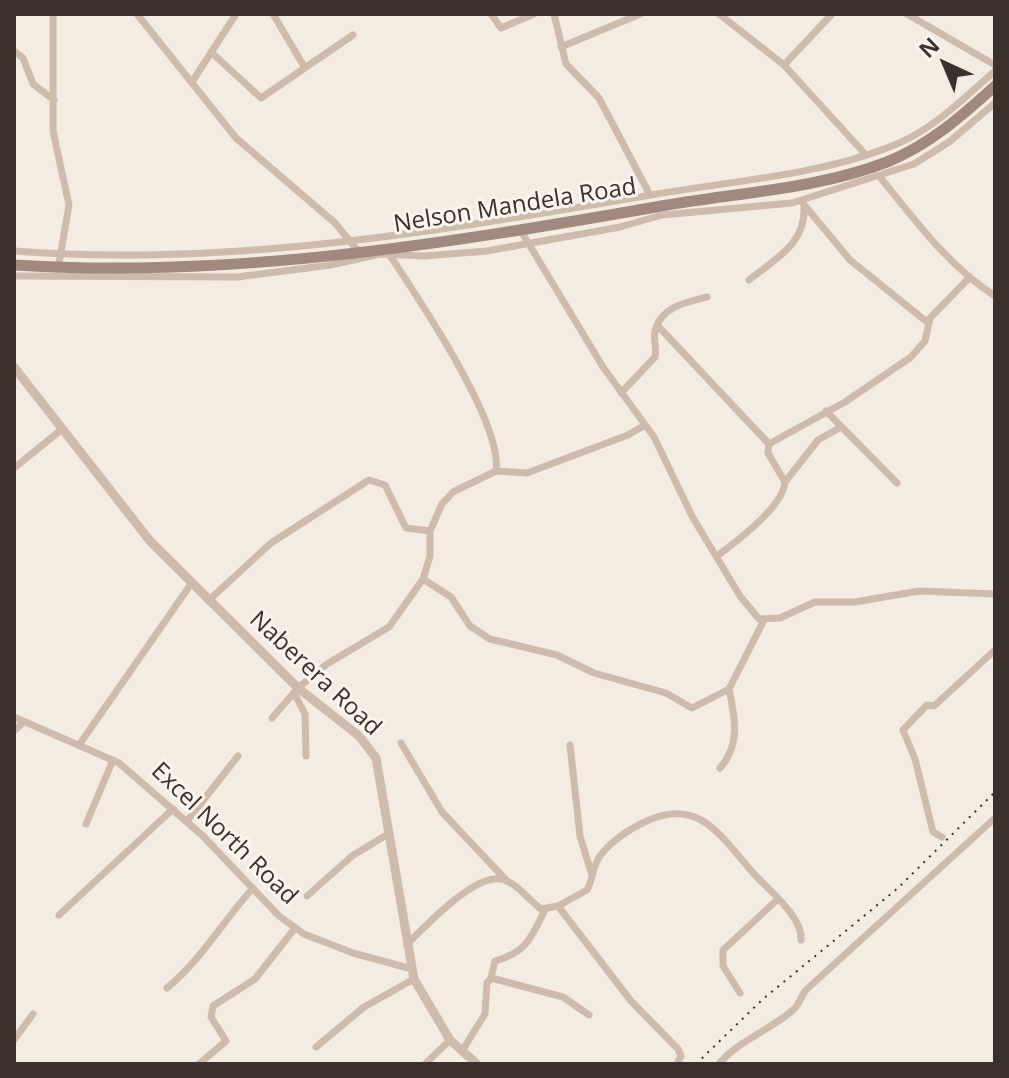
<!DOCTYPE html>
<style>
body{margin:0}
#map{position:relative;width:1009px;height:1078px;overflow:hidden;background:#f4ebe1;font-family:"Open Sans",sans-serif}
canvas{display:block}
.frame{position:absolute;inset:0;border:16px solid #3b302b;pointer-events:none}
.north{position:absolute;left:905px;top:24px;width:80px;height:80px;-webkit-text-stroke:6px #fbf5ee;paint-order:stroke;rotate:316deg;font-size:22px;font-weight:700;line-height:32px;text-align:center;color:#3b302b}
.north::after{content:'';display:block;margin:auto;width:28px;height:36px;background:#3b302b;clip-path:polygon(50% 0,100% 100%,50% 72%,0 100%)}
</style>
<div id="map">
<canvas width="1009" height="1078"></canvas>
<div class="frame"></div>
<div class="north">N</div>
</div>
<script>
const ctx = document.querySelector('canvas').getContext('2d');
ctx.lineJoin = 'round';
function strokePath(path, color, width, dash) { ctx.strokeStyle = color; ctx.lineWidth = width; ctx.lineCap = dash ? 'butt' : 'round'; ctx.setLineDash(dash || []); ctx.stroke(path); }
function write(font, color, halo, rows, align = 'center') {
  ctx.font = font + ' "Open Sans",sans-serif'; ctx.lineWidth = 6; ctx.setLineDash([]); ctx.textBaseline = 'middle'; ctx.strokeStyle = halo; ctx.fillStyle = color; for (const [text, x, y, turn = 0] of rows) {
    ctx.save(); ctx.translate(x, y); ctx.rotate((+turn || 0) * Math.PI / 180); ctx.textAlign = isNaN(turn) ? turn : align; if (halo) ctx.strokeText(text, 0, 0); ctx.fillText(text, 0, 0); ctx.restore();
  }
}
strokePath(new Path2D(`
 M53,14V131L69,205L58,269
 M137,14L236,138L335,223L358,251
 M273,14L305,68
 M491,14L501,28L534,14
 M554,14L566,64L599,98L650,195
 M719,14L784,65L866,155
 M907,14L995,65
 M561,47L640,14
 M14,51L23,58L33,84L54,100
 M211,52L261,98L353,35
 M784,65L832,14
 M192,82L236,14
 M880,177C914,219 949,267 995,296
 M801,201L850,260L927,322
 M521,231L603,367L654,437L693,518L740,596L759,619L780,618L815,602H855L919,591L995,594
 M14,251C229,268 446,230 657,194C734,181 828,174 899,143C936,127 965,97 995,71
 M14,276L237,277L331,265L380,254L424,256L487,251L620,227L662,215L792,203L914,164L949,142L995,103
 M749,280C776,258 806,244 804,206
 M658,326L769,444
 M621,393L655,357C657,348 653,340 655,331C661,307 686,302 707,297
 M826,411L897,483
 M14,468L61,430
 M496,471L527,473L628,435L645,425
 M785,482L818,440L841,427
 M717,556C737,541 783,507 785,482L768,453L769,444L845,402L911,357L925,341L930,318L970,277
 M423,579L451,597L470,626L490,639L557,655L594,673L666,693L692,708L729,689L764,620
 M208,601L271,543L369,480L385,485L406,528L430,531
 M294,693L305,714L306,756
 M14,717L119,763L203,836L279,916L304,934L353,953L412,969
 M272,718L298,688L327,664L389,627L423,579L430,556V531L442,504L453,492L496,471C503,423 418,298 389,254
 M14,731L24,722
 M401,743L442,812L506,880
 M79,745L191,584
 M570,745L580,836L591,872
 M720,768C741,744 735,718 729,689
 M187,821L238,756
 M86,824L113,760
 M942,837L933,832L915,759L903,730L927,705L934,706L995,650
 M307,896L352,856L388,834
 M558,906L631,1001L678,1049L681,1056L677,1064
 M59,915L173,809
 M407,944C426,926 473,875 500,879C514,880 530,901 541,909L558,906L587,890C593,879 592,867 600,856C612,840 631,828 649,820C703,797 723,841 757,877C771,892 803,918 801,940
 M491,978L495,961C526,953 531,938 545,910
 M167,988C202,959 223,921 253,888
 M740,993L723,966V950L778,899
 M14,1040L33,1014
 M316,1047L364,1007L414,979
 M462,1051L485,1014L487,983L491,978L563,997L589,1015
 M199,1064L226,1041L211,1017L213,1006L255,979L295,928
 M425,1064L450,1040
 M719,1064C739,1040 769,1031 793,1010C800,1004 801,995 807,989L995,818`), '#cdbbac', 7);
strokePath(new Path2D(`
 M14,367L150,541L298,688L359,736L376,758L414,979L450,1040L477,1064`), '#cdbbac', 9);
strokePath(new Path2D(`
 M14,265C230,279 444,244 656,207C732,193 815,190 887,162C929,145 962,116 995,86`), '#a18a7d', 11);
strokePath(new Path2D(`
 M696,1064L763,999L898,888L995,792`), '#3b302b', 2, [2, 6]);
write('24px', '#3b302b', '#fbf5ee', [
 ["Nelson Mandela Road",515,206,-9],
 ["Naberera Road",315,674,43],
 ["Excel North Road",224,834,44]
]);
</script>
